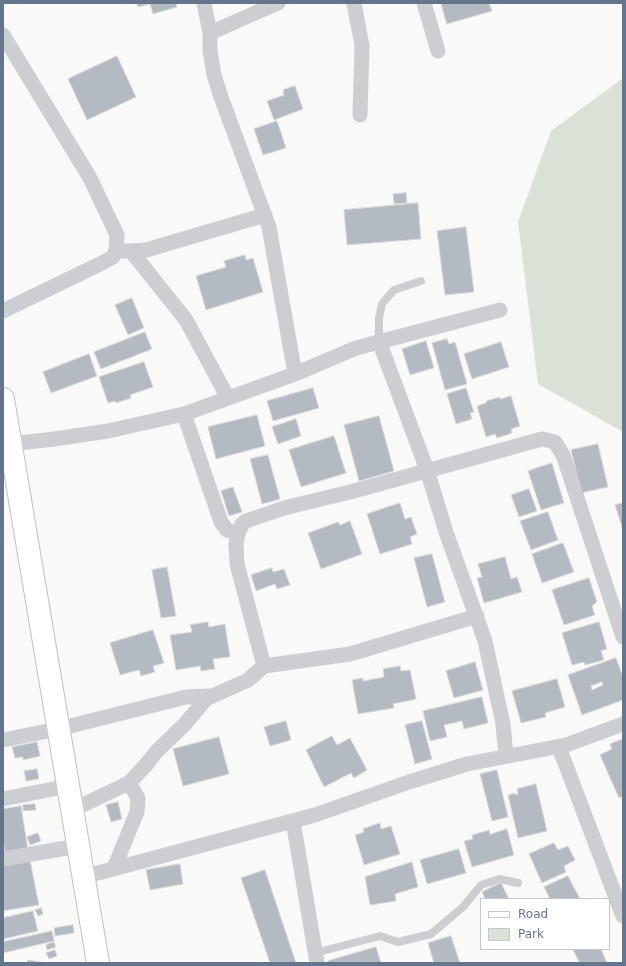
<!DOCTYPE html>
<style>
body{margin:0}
#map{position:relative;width:626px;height:966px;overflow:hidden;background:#f9f9f7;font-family:"DejaVu Sans",sans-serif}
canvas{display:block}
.frame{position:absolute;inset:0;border:4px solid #65758b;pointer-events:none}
.legend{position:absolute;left:480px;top:898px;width:130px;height:52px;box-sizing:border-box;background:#fff;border:1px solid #c1c8d1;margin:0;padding:5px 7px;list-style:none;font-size:12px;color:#65758b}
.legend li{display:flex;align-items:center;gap:8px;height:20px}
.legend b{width:20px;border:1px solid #c1c8d1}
</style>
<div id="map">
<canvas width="626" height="966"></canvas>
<div class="frame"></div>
<ul class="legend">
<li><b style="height:5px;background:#fff"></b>Road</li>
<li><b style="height:11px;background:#dae2d7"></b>Park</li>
</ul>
</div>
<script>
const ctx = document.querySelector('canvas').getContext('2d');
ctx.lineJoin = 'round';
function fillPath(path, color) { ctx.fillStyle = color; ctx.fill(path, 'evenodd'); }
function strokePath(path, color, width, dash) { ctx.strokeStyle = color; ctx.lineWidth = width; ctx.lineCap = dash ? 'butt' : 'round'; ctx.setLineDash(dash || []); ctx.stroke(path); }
fillPath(new Path2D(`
 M623,78V432L538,384L518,222L551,131Z`), '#dae2d7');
const building = new Path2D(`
 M137,3H176L177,7L153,14L150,4L138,7Z
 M441,3H489L492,11L447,24Z
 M117,56L136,97L87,120L68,79Z
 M295,86L303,109L274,120L267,101L284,95L283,90Z
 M277,121L286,148L263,155L254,129Z
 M406,193L407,203L394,204L393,194Z
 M418,203L421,239L347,245L344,210Z
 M466,227L474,292L445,295L437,231Z
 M245,255L246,260L253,258L263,292L206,310L196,276L226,267L224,261Z
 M132,298L144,328L128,335L115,305Z
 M145,332L152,349L101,369L94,352Z
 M447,339L449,344L455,342L467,384L445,390L432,343Z
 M426,341L434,368L410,375L402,349Z
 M501,342L509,367L472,379L464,354Z
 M89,354L97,376L51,393L43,372Z
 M144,362L153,387L130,395L131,398L116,403L115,401L108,403L99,377Z
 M313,388L319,408L273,421L267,401Z
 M466,388L474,412L470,413L472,419L456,424L447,394Z
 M511,396L520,426L511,429L512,433L497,438L495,434L486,437L477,406L486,403V401L500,397V399Z
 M257,415L265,446L216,459L208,427Z
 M379,416L394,471L359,481L344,425Z
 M296,419L301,436L278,444L272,427Z
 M334,436L346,473L301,487L289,450Z
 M598,444L608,487L581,493L571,450Z
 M268,455L280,499L262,504L250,459Z
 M552,463L564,503L541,510L528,471Z
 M233,487L242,512L229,516L221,491Z
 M529,489L537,511L519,517L511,495Z
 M400,503L405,519L411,517L417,534L410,537L412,544L380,554L367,514Z
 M623,503V530L615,505Z
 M548,512L558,540L531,550L520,521Z
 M350,521L362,554L321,569L308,533L338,522L340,525Z
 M563,543L574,572L542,583L532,554Z
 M432,554L445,602L427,607L414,558Z
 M505,557L511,579L517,577L522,592L484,603L477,578L482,577L478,564Z
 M167,567L176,616L161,618L152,570Z
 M272,568L273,572L284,569L290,585L277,589L275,584L256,591L251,575Z
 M589,578L597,602L592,606L595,615L564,625L552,590Z
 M208,622L209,627L225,624L230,657L213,659L215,669L201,671L200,666L176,670L170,635L192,632L190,625Z
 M599,622L607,649L601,651L604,660L585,665L584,662L572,665L562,633Z
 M153,630L164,663L153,666L155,672L141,676L139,670L120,675L110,643Z
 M616,658L623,677V700L582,715L568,675ZM602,682L603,685L592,690L591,686Z
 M475,662L483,690L454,698L446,671Z
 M400,666L401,671L410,670L416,699L393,704L394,708L358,714L352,680L363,678V681L384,677L383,669Z
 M557,679L565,707L545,713L546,717L521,723L512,691Z
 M482,697L488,723L464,729L462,721L444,725L447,737L430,741L423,711Z
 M286,721L291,740L270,746L264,727Z
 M422,721L432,759L415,764L405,725Z
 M332,736L337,745L350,738L367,770L354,778L351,773L324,787L306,750Z
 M219,737L229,774L183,786L173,749Z
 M623,739V796L619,798L600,755L612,749L610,744Z
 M37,742L40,756L23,760V757L15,758L12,747Z
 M37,769L39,779L26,781L24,771Z
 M497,770L508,817L492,821L480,774Z
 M536,784L547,831L518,838L508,795L515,793L516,795L518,794L517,789Z
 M118,802L122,819L111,822L106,805Z
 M35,804L36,810L23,811V805Z
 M21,806L28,850L5,854L3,839V809Z
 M380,823L381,829L391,826L400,854L364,865L355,835L364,832L363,829Z
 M507,829L514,855L472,867L464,841L473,839L472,835L489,830L490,834Z
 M38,833L41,841L30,845L27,837Z
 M554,843L558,850L568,846L575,860L564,866L566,872L542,883L529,854Z
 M459,849L466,873L427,884L420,860Z
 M30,860L39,905L3,911V865Z
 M412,862L418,887L395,894L396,901L370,905L365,877Z
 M180,864L183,884L150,890L146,870Z
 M265,870L296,963H270L241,878Z
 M568,876L580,899H550L544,887Z
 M501,883L509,899H485L482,892Z
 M41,908L43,914L38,916L35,910Z
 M33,911L38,931L3,939V918Z
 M73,925L74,933L55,936L54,928Z
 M52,931L54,941L3,953V942Z
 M451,936L460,963H434L428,943Z
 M54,942L56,947L47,950L46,945Z
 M376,947L381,963H329L328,961Z
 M573,949H601L607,963H580Z
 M55,950L57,956L49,959L46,953Z
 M28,960L46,963H28Z`);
fillPath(building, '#b4bac2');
strokePath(building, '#dbdbd9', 1);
const secondary = new Path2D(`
 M3,399L98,963`);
strokePath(secondary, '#bdc1c7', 24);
strokePath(new Path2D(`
 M379,341V318L382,304L394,290L421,281
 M315,953L380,936L398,942L431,934L463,907L481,885L499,879L518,883`), '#ccced2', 8);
strokePath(new Path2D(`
 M204,3L210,33V51L214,75L221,97L269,227L295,374
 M354,3L362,46L360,115
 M424,3L438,51
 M210,33L278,3
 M3,35L90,178L117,235L116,250L113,257L102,263L3,311
 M123,251H131L146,250L265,215
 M131,251L186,320L228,398
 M379,341L427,470L446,532L485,641L503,724L506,756
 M184,414L221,522L227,530L238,534
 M10,444L54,439L108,431L184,414L295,374L356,348L500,310
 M264,666L237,564L236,544L238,534L242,524L246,521L284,508L354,491L542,439L555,442L563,455L623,637
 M3,740L58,729L186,697L209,696
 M559,747L623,916
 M3,799L68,786
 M72,810L129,783L145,766L157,751L185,724L206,699L248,680L264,666L350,654L477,616
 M293,821L317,963
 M3,859L78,846
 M114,868L137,812L138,798L129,783
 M83,877L315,815L409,782L467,764L566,745L623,724`), '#ccced2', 15);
strokePath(secondary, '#fff', 22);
</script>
